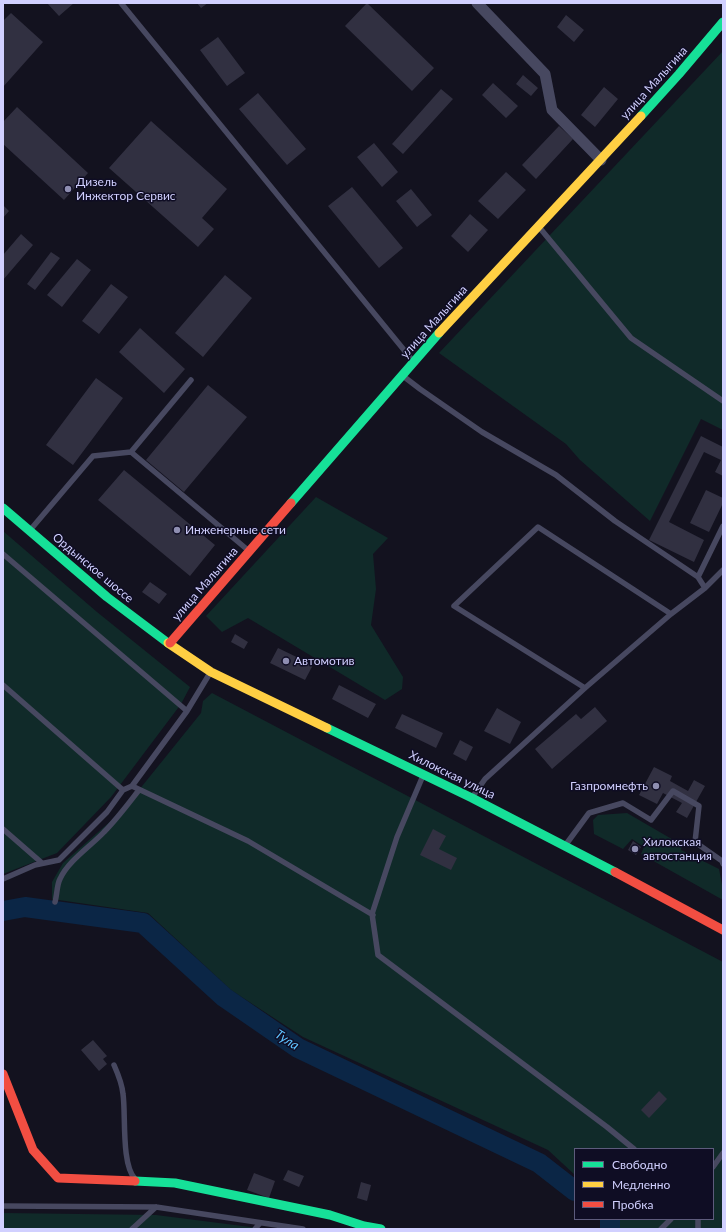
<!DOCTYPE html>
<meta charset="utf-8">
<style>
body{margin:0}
#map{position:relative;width:726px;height:1232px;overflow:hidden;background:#13121f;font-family:Lato,sans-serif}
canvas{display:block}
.frame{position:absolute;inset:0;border:4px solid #d1d0ff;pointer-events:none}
.legend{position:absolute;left:574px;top:1148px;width:140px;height:72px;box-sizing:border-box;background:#0f0d24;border:1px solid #5d5b7c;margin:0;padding:5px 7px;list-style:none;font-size:12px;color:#d1d0ff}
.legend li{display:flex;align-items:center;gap:8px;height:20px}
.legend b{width:20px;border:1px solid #5d5b7c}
</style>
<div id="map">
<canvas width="726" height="1232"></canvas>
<div class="frame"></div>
<ul class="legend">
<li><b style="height:5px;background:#16e098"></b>Свободно</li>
<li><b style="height:5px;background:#ffcf43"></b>Медленно</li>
<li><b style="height:5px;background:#f24e42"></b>Пробка</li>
</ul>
</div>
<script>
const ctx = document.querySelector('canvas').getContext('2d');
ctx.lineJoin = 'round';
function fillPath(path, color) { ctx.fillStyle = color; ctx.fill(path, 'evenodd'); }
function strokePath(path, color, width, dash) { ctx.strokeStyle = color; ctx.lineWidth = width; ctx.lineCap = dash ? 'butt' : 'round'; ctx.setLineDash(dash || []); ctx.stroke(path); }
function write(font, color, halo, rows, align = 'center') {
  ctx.font = font + ' Lato,sans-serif'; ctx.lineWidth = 3; ctx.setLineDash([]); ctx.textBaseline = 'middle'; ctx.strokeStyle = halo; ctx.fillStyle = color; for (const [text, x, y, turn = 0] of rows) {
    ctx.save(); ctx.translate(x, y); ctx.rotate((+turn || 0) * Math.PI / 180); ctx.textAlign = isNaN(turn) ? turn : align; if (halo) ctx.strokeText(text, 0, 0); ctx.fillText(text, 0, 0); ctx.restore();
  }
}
fillPath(new Path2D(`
 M723,51V430L701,419L650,521L580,460L566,444L439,353Z
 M316,497L388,538L373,554L376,589L371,625L403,677L402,689L385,700L248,618L222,632L206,616Z
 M3,531L97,612L190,687L181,704L111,797L57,853L3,874Z
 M212,693L723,962V1229H619V1219H713V1149H575V1175L548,1150L303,1037L231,990L148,913L52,899V882L63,863L122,811L201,713L203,701Z
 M627,813L682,845L681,850L719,869L723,890V900L641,854L644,847L632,839L623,849L594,834L593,820L598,815Z
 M3,1213L156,1215L266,1229H3Z`), '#102a29');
strokePath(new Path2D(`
 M3,911L25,907L143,923L224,997L298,1048L539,1163L575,1191
 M610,1229V1219`), '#0b2646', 20);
fillPath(new Path2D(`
 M47,3H74L59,16Z
 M197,3H208L201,8Z
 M367,3L434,68L412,91L345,26Z
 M11,13L43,42L3,87V21Z
 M566,15L584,30L574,42L557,27Z
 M218,37L245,73L227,86L200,50Z
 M523,75L538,88L531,96L516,84Z
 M493,83L518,106L506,118L482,95Z
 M604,87L618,99L595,127L581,115Z
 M441,89L453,99L403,154L392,144Z
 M258,93L306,149L287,165L239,109Z
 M17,107L88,173L64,200L3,144V122Z
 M151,121L227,189L202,218L214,229L198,247L109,168Z
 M559,126L573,139L536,179L522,165Z
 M374,143L398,172L382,187L357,157Z
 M506,172L526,190L498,219L478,201Z
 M352,187L403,248L379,268L328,206Z
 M411,189L432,215L417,227L396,201Z
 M3,205L9,211L3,218Z
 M470,214L488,230L468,252L451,236Z
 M21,234L33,245L3,280V255Z
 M51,252L60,258L35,290L27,284Z
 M77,259L91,270L62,307L47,295Z
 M225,275L252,298L203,357L175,333Z
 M111,284L128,297L99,334L82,321Z
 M140,328L185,369L164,393L119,352Z
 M96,378L123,398L73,465L46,445Z
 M208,385L247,417L184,492L146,460Z
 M701,436L723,447V476L715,472L721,460L704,452L669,522L704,540L694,562L649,540Z
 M124,470L215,545L190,576L98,500Z
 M706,490L723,498V503L709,532L690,523Z
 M150,582L167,594L159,604L142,592Z
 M235,634L248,642L244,649L231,642Z
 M278,648L313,665L305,680L270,663Z
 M339,685L376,704L368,718L332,699Z
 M595,707L607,721L552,769L535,749L576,714L581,719Z
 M497,708L521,722L510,744L484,731Z
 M402,714L443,733L436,748L395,728Z
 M460,740L473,747L466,761L453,754Z
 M654,767L672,776L670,781L688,791L694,780L705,786L687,818L676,812L682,803L663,793L657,804L639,795Z
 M433,829L446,836L439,849L457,858L451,870L420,855Z
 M633,841L641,847L636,855L628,850Z
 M93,1040L107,1056L103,1059L107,1064L99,1071L81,1050Z
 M659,1091L667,1099L649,1118L641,1110Z
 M288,1170L304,1176L299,1187L283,1180Z
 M254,1173L275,1181L269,1198L247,1190Z
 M361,1182L371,1185L367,1201L357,1198Z`), '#313041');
strokePath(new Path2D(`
 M121,3L413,361
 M539,227L631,338L723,401
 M403,376L420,389L482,432L556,475L615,521L698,577
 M131,452L249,551
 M31,529L93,456L131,452L191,380
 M3,554L187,711
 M705,588L698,577L723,526
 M3,685L123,790
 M585,688L454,606L538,527L671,614
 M422,778L397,837L372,914L378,955L607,1127L634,1149
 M132,786L248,841L373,915
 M473,796L485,779L585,688L671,614L705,588L723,570
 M3,829L42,863
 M567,843L589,813L623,803L651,820L673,791L699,806L695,842L722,861L723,864
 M3,879L35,865L59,860L107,812L123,790L132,786L187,711L210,673
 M55,902C57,895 57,884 60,879C68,861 91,846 104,832C117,819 128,804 139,790
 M114,1065C118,1074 122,1083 123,1094C126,1114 121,1164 135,1179
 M713,1167L723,1153
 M3,1206L156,1207L303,1229
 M132,1229L156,1207
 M255,1229L260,1223
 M661,1229L671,1219
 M698,1229V1219`), '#474860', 5.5);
strokePath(new Path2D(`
 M477,3L545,74L552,110L601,160`), '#474860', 11);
strokePath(new Path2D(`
 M641,116L679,74L723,22
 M291,503L439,333
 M3,508L107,597L168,643
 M327,728L472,798L615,872
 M135,1181L175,1183L330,1215L364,1226L381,1229`), '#16e098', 9);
strokePath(new Path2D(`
 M439,333L641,116
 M168,643L211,672L327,728`), '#ffcf43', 9);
strokePath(new Path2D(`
 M170,643L291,503
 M615,872L723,930
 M3,1074L33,1150L58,1178L135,1181`), '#f24e42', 9);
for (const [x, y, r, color] of [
 [68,189,4,"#8e8eb1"],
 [177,530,4,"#8e8eb1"],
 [286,661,4,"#8e8eb1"],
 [656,786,4,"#8e8eb1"],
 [635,849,4,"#8e8eb1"]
]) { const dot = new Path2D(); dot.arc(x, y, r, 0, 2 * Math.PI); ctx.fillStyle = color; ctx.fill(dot); strokePath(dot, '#0f0d24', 1.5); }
write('12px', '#d1d0ff', '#0f0d24', [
 ["улица Малыгина",654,83,-48],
 ["улица Малыгина",434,322,-48],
 ["Ордынское шоссе",93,568,40],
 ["улица Малыгина",205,584,-49],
 ["Хилокская улица",452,775,26]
]);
write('12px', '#d1d0ff', '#0f0d24', [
 ["Дизель",76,182],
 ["Инжектор Сервис",76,196],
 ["Инженерные сети",185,530],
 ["Автомотив",294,661],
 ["Газпромнефть",648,786,"right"],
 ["Хилокская",643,842],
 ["автостанция",643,856]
], 'left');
write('italic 13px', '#5ec2ff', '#0f0d24', [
 ["Тула",287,1040,33]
]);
</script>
